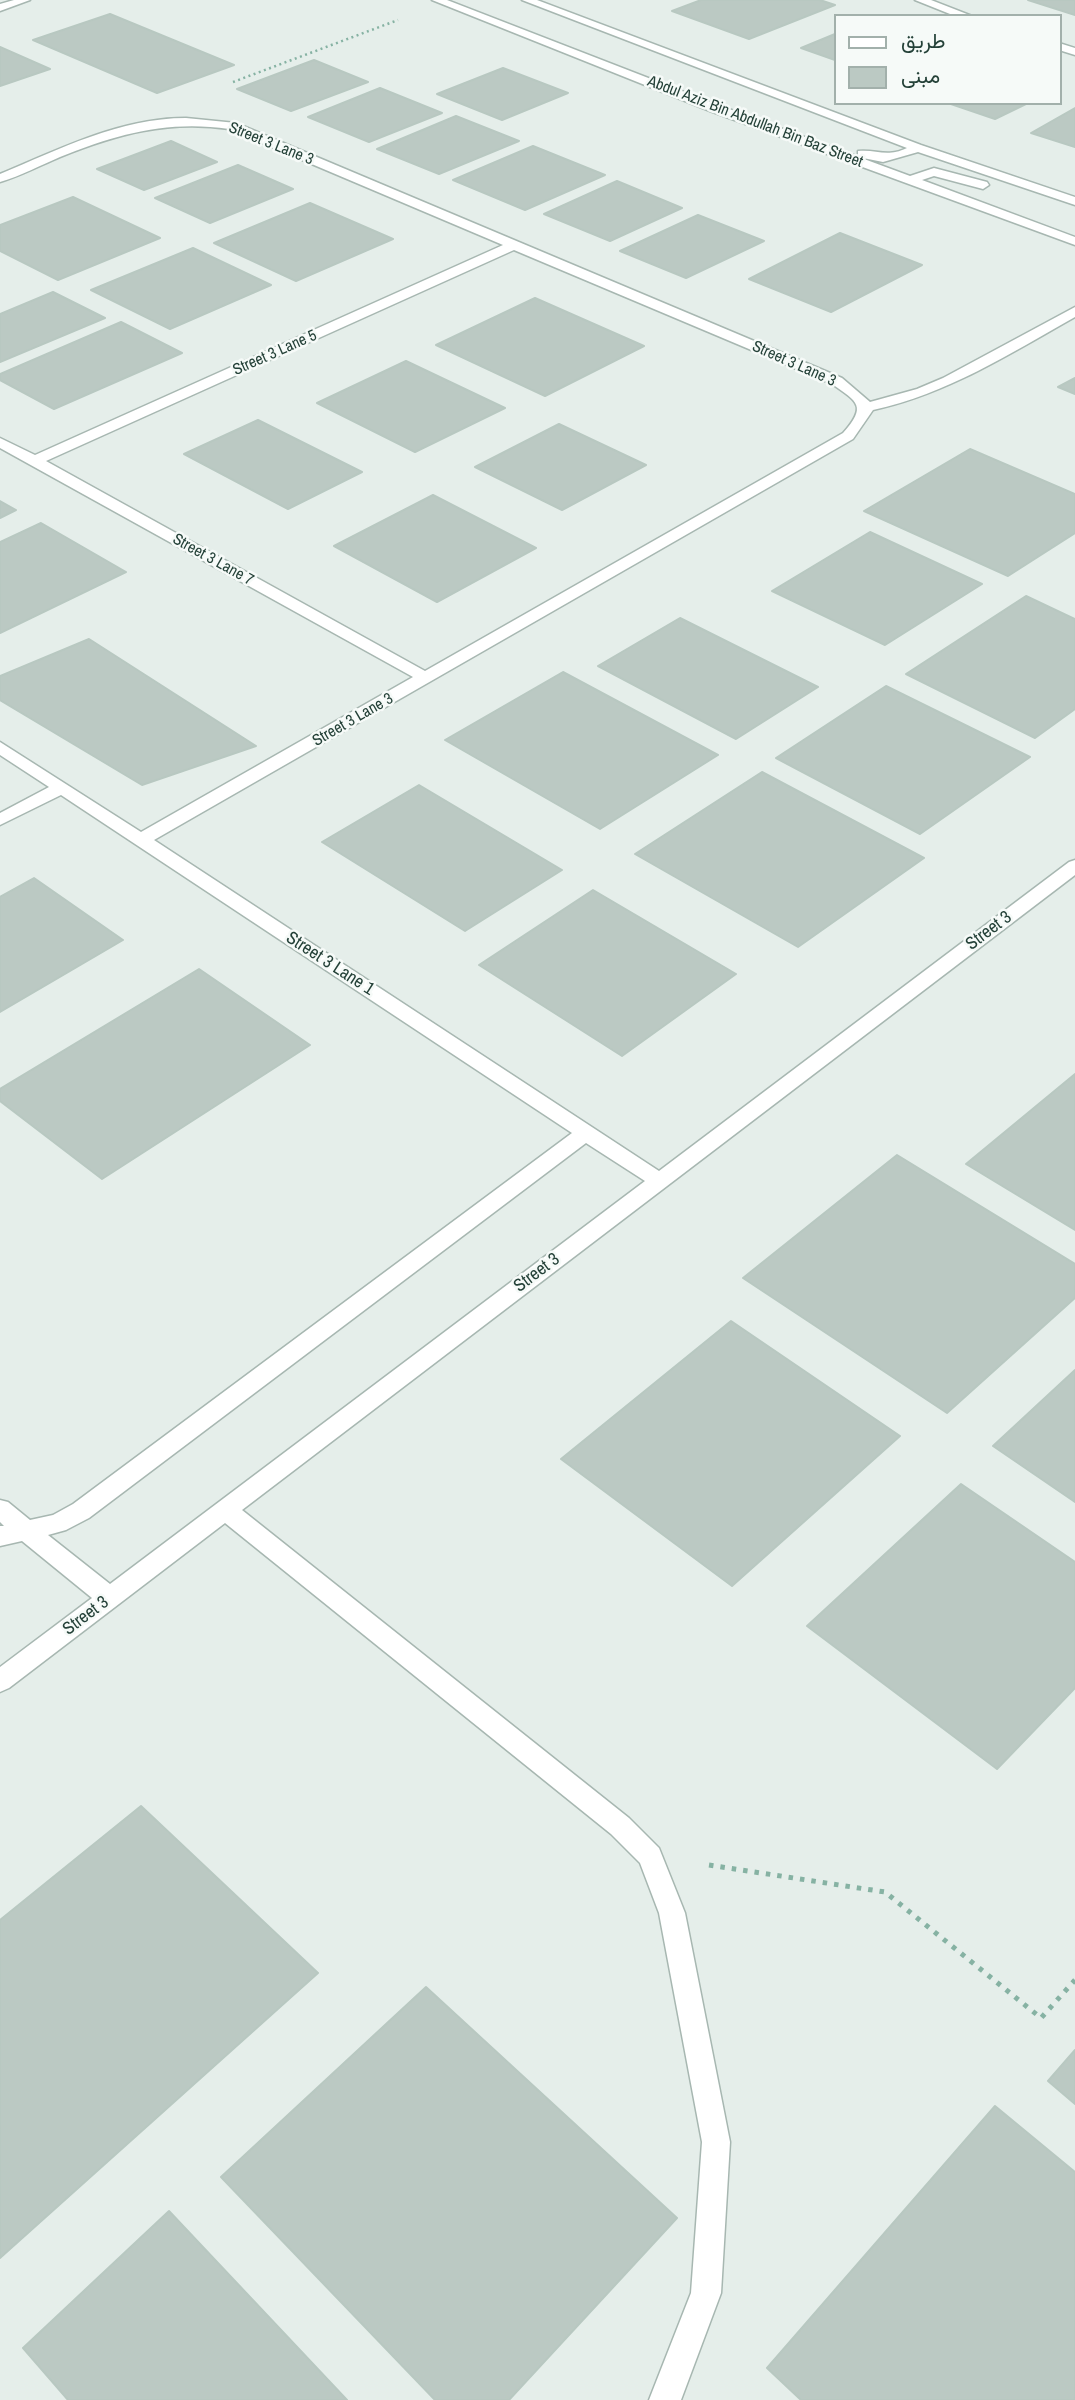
<!DOCTYPE html>
<meta charset="utf-8">
<style>
body{margin:0}
#map{position:relative;width:1075px;height:2400px;overflow:hidden;background:#e5eeea;font-family:"Archivo Narrow",Vazirmatn,sans-serif}
canvas{display:block}
.legend{position:absolute;left:834px;top:14px;width:228px;height:91px;box-sizing:border-box;background:#f6faf8;border:2px solid #a2b0ab;margin:0;padding:9px 12px;list-style:none;font-size:21px;color:#244138}
.legend li{display:flex;align-items:center;gap:14px;height:35px}
.legend b{width:35px;border:2px solid #a2b0ab}
</style>
<div id="map">
<canvas width="1075" height="2400"></canvas>
<ul class="legend">
<li><b style="height:9px;background:#fff"></b>طريق</li>
<li><b style="height:19px;background:#bbc9c3"></b>مبنى</li>
</ul>
</div>
<script>
const ctx = document.querySelector('canvas').getContext('2d');
ctx.lineJoin = 'round';
function fillPath(path, color) { ctx.fillStyle = color; ctx.fill(path, 'evenodd'); }
function strokePath(path, color, width, dash) { ctx.strokeStyle = color; ctx.lineWidth = width; ctx.lineCap = dash ? 'butt' : 'round'; ctx.setLineDash(dash || []); ctx.stroke(path); }
function write(font, color, halo, rows, align = 'center') {
  ctx.font = font + ' "Archivo Narrow",sans-serif'; ctx.lineWidth = 5; ctx.setLineDash([]); ctx.textBaseline = 'middle'; ctx.strokeStyle = halo; ctx.fillStyle = color; for (const [text, x, y, turn = 0] of rows) {
    ctx.save(); ctx.translate(x, y); ctx.rotate((+turn || 0) * Math.PI / 180); ctx.textAlign = isNaN(turn) ? turn : align; if (halo) ctx.strokeText(text, 0, 0); ctx.fillText(text, 0, 0); ctx.restore();
  }
}
const building = new Path2D(`
 M701,0H820L835,5L749,39L672,11Z
 M1028,0H1075V15Z
 M110,14L234,65L157,93L33,40Z
 M835,34V60L801,48Z
 M0,47L50,69L0,86Z
 M314,60L368,82L291,111L237,89Z
 M503,68L568,93L502,120L437,94Z
 M380,88L442,113L369,142L308,117Z
 M948,103H1028L995,119Z
 M1075,108V147L1031,133Z
 M456,116L519,141L439,174L377,149Z
 M171,141L217,162L144,190L97,169Z
 M533,146L605,175L525,210L453,180Z
 M238,165L293,189L210,223L155,198Z
 M617,181L682,208L610,241L544,214Z
 M73,197L160,238L58,280L0,251V225Z
 M310,203L393,239L296,281L214,243Z
 M698,215L764,241L686,278L620,251Z
 M840,233L922,265L831,312L749,279Z
 M193,248L271,285L170,329L91,290Z
 M53,292L105,318L0,362V314Z
 M535,298L644,346L545,396L436,345Z
 M121,322L182,353L54,409L0,380V374Z
 M406,361L505,408L415,452L317,403Z
 M1075,378V394L1058,387Z
 M258,420L362,472L288,509L184,454Z
 M559,424L646,465L562,510L475,467Z
 M970,449L1075,494V533L1008,576L864,511Z
 M433,495L536,548L437,602L334,546Z
 M0,501L16,510L0,518Z
 M41,523L126,572L0,633V542Z
 M870,532L982,584L885,645L772,591Z
 M1026,596L1075,619V709L1035,738L906,674Z
 M680,618L818,687L736,739L598,666Z
 M89,639L256,746L142,785L0,700V676Z
 M563,672L718,755L600,829L445,740Z
 M886,686L1030,757L920,834L776,758Z
 M762,772L924,858L798,947L635,854Z
 M419,785L562,870L465,931L322,842Z
 M34,878L123,940L0,1012V897Z
 M593,890L736,974L622,1056L479,965Z
 M199,969L310,1045L102,1179L0,1101V1089Z
 M1075,1074V1230L966,1164Z
 M897,1155L1075,1264V1298L947,1413L743,1278Z
 M731,1321L900,1436L732,1586L561,1459Z
 M1075,1370V1502L993,1446Z
 M961,1484L1075,1562V1688L997,1769L807,1626Z
 M141,1806L318,1973L0,2258V1920Z
 M426,1987L677,2218L509,2400H435L221,2177Z
 M1075,2050V2104L1048,2081Z
 M995,2106L1075,2172V2400H801L767,2368Z
 M169,2211L347,2400H68L23,2348Z`);
fillPath(building, '#bbc9c3');
strokePath(building, '#b8c8c1', 2);
const minor = new Path2D(`
 M14,0H30L0,11V4Z
 M432,0H447L718,105L910,176L934,168L987,182L989,185L983,189L934,176L922,180L1075,237V245L710,111Z
 M522,0H537L921,145L1075,197V205L918,152L883,162L858,157V151C877,149 886,158 907,148Z
 M915,0H931L972,16H955Z
 M1059,43L1075,48V55L1059,50Z
 M186,118L236,123L842,378L870,402L917,389L943,378L1075,307V317C1009,354 947,394 873,410L853,439L154,840L659,1171L1069,862L1075,860V875L242,1510L629,1818L659,1848L685,1913L730,2142L721,2293L681,2400H649L691,2293L702,2142L659,1913L640,1863L611,1834L225,1523L9,1688L0,1692V1667L92,1598L22,1541L0,1546V1526H4L0,1522V1500L8,1502L30,1520L53,1515L73,1504L572,1133L61,795L0,825V813L49,787L0,755V742L141,832L413,677L0,448V438L35,455L503,245L229,129C168,120 117,134 60,157C41,165 21,176 0,182V174C60,149 120,118 186,118ZM514,250L832,384C858,402 867,406 843,433L425,671L46,461ZM586,1143L645,1181L110,1584L48,1535L66,1530L89,1518Z`);
strokePath(minor, '#a7b7b1', 3);
strokePath(new Path2D(`
 M233,82L398,20`), '#86b2a3', 2.5, [2, 3.5]);
strokePath(new Path2D(`
 M709,1865L885,1892L1041,2018L1075,1980`), '#86b2a3', 5, [4.5, 7]);
fillPath(minor, '#fff');
write('16px', '#244138', '#f6faf8', [
 ["Abdul Aziz Bin Abdullah Bin Baz Street",755,122,21],
 ["Street 3 Lane 3",271,144,22],
 ["Street 3 Lane 5",275,353,-24],
 ["Street 3 Lane 3",794,364,24],
 ["Street 3 Lane 7",213,560,29],
 ["Street 3 Lane 3",353,720,-30]
]);
write('18px', '#244138', '#f6faf8', [
 ["Street 3",989,931,-37],
 ["Street 3 Lane 1",330,964,33],
 ["Street 3",537,1273,-37],
 ["Street 3",86,1616,-37]
]);
</script>
